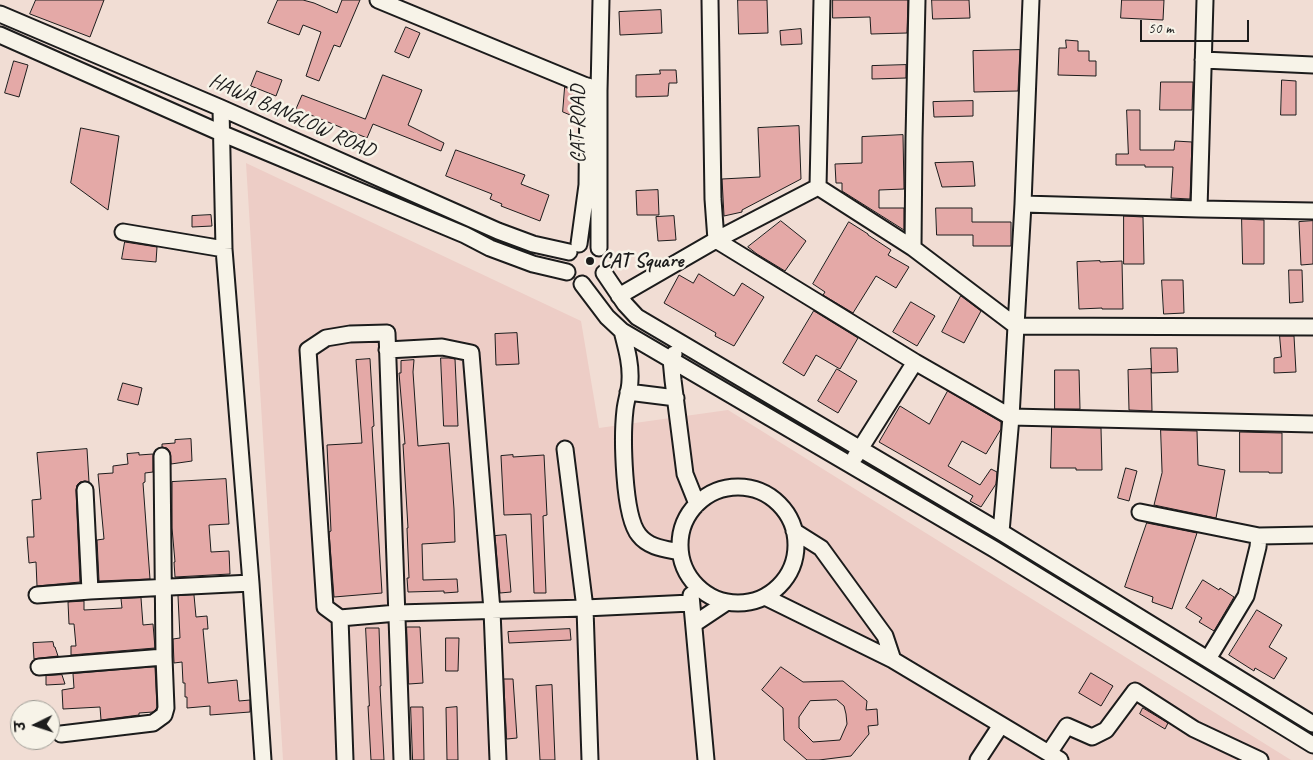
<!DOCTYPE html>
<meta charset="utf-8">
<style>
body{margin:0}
#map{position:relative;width:1313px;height:760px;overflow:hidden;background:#f1ddd4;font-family:Caveat,"Playpen Sans Deva",sans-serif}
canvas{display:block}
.north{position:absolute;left:10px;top:700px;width:50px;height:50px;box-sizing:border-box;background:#f7f3e8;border:1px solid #9f9d96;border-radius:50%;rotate:266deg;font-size:14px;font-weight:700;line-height:20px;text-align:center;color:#1c1c1c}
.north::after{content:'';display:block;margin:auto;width:18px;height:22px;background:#1c1c1c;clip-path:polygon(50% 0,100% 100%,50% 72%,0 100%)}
.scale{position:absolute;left:1140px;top:20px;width:109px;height:22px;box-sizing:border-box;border:2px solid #1c1c1c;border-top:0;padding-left:6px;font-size:15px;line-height:18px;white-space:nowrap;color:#1c1c1c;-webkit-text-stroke:4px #f7f3e8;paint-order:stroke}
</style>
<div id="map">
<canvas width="1313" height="760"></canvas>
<div class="north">उ</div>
<div class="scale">50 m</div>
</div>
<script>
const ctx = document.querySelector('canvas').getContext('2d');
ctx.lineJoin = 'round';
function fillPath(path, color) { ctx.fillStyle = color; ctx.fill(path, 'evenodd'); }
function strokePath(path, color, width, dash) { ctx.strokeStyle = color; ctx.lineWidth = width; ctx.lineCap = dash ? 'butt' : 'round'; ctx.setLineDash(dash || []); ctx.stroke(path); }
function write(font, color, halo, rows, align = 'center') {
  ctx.font = font + ' Caveat,sans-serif'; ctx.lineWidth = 5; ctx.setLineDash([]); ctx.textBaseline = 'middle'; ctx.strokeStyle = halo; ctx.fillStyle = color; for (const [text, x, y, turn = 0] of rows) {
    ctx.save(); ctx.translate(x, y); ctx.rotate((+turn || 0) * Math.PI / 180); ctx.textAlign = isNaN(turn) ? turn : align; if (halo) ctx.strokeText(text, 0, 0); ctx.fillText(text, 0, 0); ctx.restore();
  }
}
fillPath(new Path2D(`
 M246,163L581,321L599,428L728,410L1291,760H283Z`), '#edcdc6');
const building = new Path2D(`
 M36,0H104L90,37L30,14Z
 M278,0H303L314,3L337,13L342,0H360L340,47L334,45L319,81L306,76L321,32L303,25L299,35L268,23Z
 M738,0H767L768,33L739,34Z
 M833,0H908L907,33L871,34L870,17L833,18Z
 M932,0H969L970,18L933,19Z
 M1122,0H1164L1163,20L1121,18Z
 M661,10L662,33L620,35L619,12Z
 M406,27L420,33L409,58L395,52Z
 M801,29L802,44L781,45L780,31Z
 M1066,40L1078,41V51H1089V61H1096V76L1058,75L1059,48H1066Z
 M1020,50L1018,91L974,92L973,51Z
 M14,61L28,65L19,97L5,93Z
 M906,65V78L872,79V66Z
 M660,70H676L677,83H669L668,96L636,97V75L660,74Z
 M257,71L282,80L276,96L251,86Z
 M383,75L422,90L408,125L444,143L441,151L373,124L367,138L296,109L302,95L365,119Z
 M1282,80L1296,81V115H1281Z
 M1161,82H1193L1192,110H1160Z
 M565,87L575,92V117L563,112Z
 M973,101V116L934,117L933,102Z
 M1127,110H1140V150H1174L1175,141L1192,142L1190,199L1171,198L1173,167H1145V165H1116V154H1128Z
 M799,126L801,179L742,210V212L724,216L722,179L760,177L758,128Z
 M81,128L119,136L108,210L71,183Z
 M903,135L904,189L879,190V208H904V230L842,191V183H836L835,164L862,163V137Z
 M456,150L525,175L521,184L549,195L540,221L501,206L502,204L490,199L492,194L446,176Z
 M973,162L975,186L942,187L935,163Z
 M658,190L659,215H637L636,191Z
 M936,208H972V222H1011V246H973V235H937Z
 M211,215L212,226L192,227V216Z
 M674,216L676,240L658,241L656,217Z
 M1124,216L1143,217L1144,264H1124Z
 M1242,219L1264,220V264H1243Z
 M781,221L806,241L785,271L757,254L748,247Z
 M1313,221V264L1301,265L1299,222Z
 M849,222L868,234V235L891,250L888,255L909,267L896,288L876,276L853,313L823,295L825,292L813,284Z
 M125,242L157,247L156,262L122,259Z
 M1100,261V262L1122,261L1123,309H1102V308L1079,309L1077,262Z
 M1289,270H1302L1303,302L1290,303Z
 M699,274L734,296L742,283L764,297L734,346L715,336L716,333L664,303L679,275L693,283Z
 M1162,280H1183L1184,313L1164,314Z
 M961,296L981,311L964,343L942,332Z
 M911,302L935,316L917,346L893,332Z
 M814,311L858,338L840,369L816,355L804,376L783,363Z
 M517,333L519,364L496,365L495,334Z
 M1280,336H1294L1296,372L1274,373V358L1281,357Z
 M1151,348H1177L1178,372L1152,373Z
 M441,358H449L455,359L458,426H444Z
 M370,359L374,426L372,427L382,593L334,597L329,532L331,531L327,445L362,443L356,360Z
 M414,360L413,372L418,446L449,443L454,509L455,542L422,544L423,580L457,579L458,592L444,593V591L408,592L407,578H409L407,528H408L403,444H405L399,373H401V361Z
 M837,369L857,381L838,413L818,401Z
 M1151,369L1152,411L1129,410L1128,370Z
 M1055,370H1079L1080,409H1055Z
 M123,383L142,388L138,405L118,400Z
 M948,391L1001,422V429L986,454L962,441L948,466L980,485L991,469L997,472L996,484L981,507L970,501L973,496L879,442L900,406L929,424Z
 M1052,427L1101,428L1102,470H1076V468H1051Z
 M1161,430L1197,431L1198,465L1225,470L1216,518L1154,505L1162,473Z
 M1240,432L1282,433V473H1269V472H1240Z
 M191,439L192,461L171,464L170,452L167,448L162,447V444L175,443V440Z
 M87,449L89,482L85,481L80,482L77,485L76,490L80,582L37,586L36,562L29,563L27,537H34L32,500L41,499L37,453Z
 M139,453V455L153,454V472L145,473V482L143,483L150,579L99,581L97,540L104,539L98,474L113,473V466L128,464L127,454Z
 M513,455V457L544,455L547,515L543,516L546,593H534L531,514L504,515L501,456Z
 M1126,468L1137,471L1129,501L1118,498Z
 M226,479L229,524L209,525L211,552L229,551L230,574L175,577L174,562H175L172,528V482Z
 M1147,523L1197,533L1172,609L1152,602L1153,597L1125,587Z
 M506,535L511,592L500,593L495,536Z
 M1203,580L1219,590L1220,588L1234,597L1214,631L1199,622L1202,618L1186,608Z
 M194,595L196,617L207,616L208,629H203L208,683L237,680L239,701L250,700V712L210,715V706L187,708V697H185V683H183L182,662L174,663L173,639L180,638L178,596Z
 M141,598L143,625L153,624L155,648L71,655V646H76L74,624H69L68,602L84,601V610L122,608L121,599Z
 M1257,610L1282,625L1269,647L1287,658L1274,679L1255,668L1254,671L1229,655Z
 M407,627H420L423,683L409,684Z
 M366,628H379L381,686H380L384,760H371L368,706H369Z
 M570,629L571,640L509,643L508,632Z
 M446,638H459L458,671H446Z
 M53,642L54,647H55L58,656L34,659L33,643Z
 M155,667L157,707L156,709L153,712L139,713V715L101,720L100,707L63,709L62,690L74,688L73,674Z
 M781,667L803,682L843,681L867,701L866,710L877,709L878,725L868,726L869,734L851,756L819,760H807L784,740L783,708L762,690ZM837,700L844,706L846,714L847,724L840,740L813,742L799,728V717L810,701Z
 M1091,673L1113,686L1101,706L1079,693Z
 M62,675L65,684L46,685V676Z
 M504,679H513L517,738L507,739Z
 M552,685L555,760H540L536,686Z
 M411,707H423L424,760H413Z
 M457,707L458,760H447L446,708Z
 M1143,708L1168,723L1165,729L1140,714Z`);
fillPath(building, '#e4a9a7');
strokePath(building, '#1c1c1c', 1);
const minor = new Path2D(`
 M378,0L596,90
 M710,0L713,199L716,240L915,362L855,457
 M1205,0L1199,209L1313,211
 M0,14L221,108L498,231L533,244L569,252
 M0,35L221,133L465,235L490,248L533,264L567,272
 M1203,60L1313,65
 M221,108L224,249L251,583L263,760
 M818,187L822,0
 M1023,204L1031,0
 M1199,209L1023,204L1016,326L1313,327
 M123,232L224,249
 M579,244L587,185L588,86
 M599,248V91L601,0
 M913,248L914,138L917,0
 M604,273L625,304L637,317L1001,532L1313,724
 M582,284L607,317L622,331L994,549L1313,745
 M619,296L716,240L818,187L913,248L1016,326L1011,417L915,362
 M622,331C626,347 631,363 630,380C630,390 626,400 625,410C622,436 623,516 639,535C649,548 666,549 680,552
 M387,350L442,347L471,353L492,610L498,760
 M674,354L671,359L673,380L685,474L697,504
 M628,392L676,398
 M565,449L585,608L590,760
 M680 545a58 58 0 1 1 116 0a58 58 0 1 1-116 0Z
 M85,490L90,591
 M1140,512L1259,536L1313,535
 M794,531L821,548L885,636L893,660
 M1001,532L1011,417L1313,424
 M37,595L90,591L251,583
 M691,595L706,760
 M765,597L893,660L1060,760
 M340,618L345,760
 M694,624L727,602
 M1208,659L1246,596L1258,547L1259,536
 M39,667L164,657
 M61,734L153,723L164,715L166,708L164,657L162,456
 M1049,753L1067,726L1092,737L1106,730L1135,691L1194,729L1260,760
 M402,760L387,333L350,334L326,338L308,350L325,607L340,618L397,613L585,608L691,603
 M978,760L1001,725`);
strokePath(minor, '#1c1c1c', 19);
strokePath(minor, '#f7f3e8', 15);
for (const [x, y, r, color] of [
 [590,261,5,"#1c1c1c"]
]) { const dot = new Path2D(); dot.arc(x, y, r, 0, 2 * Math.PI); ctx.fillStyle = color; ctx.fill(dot); strokePath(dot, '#f7f3e8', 2); }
write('21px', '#1c1c1c', '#f7f3e8', [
 ["HAWA BANGLOW ROAD",292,116,24],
 ["CAT ROAD",578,124,-90]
]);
write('bold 21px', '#1c1c1c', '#f7f3e8', [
 ["CAT Square",600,261]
], 'left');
</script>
